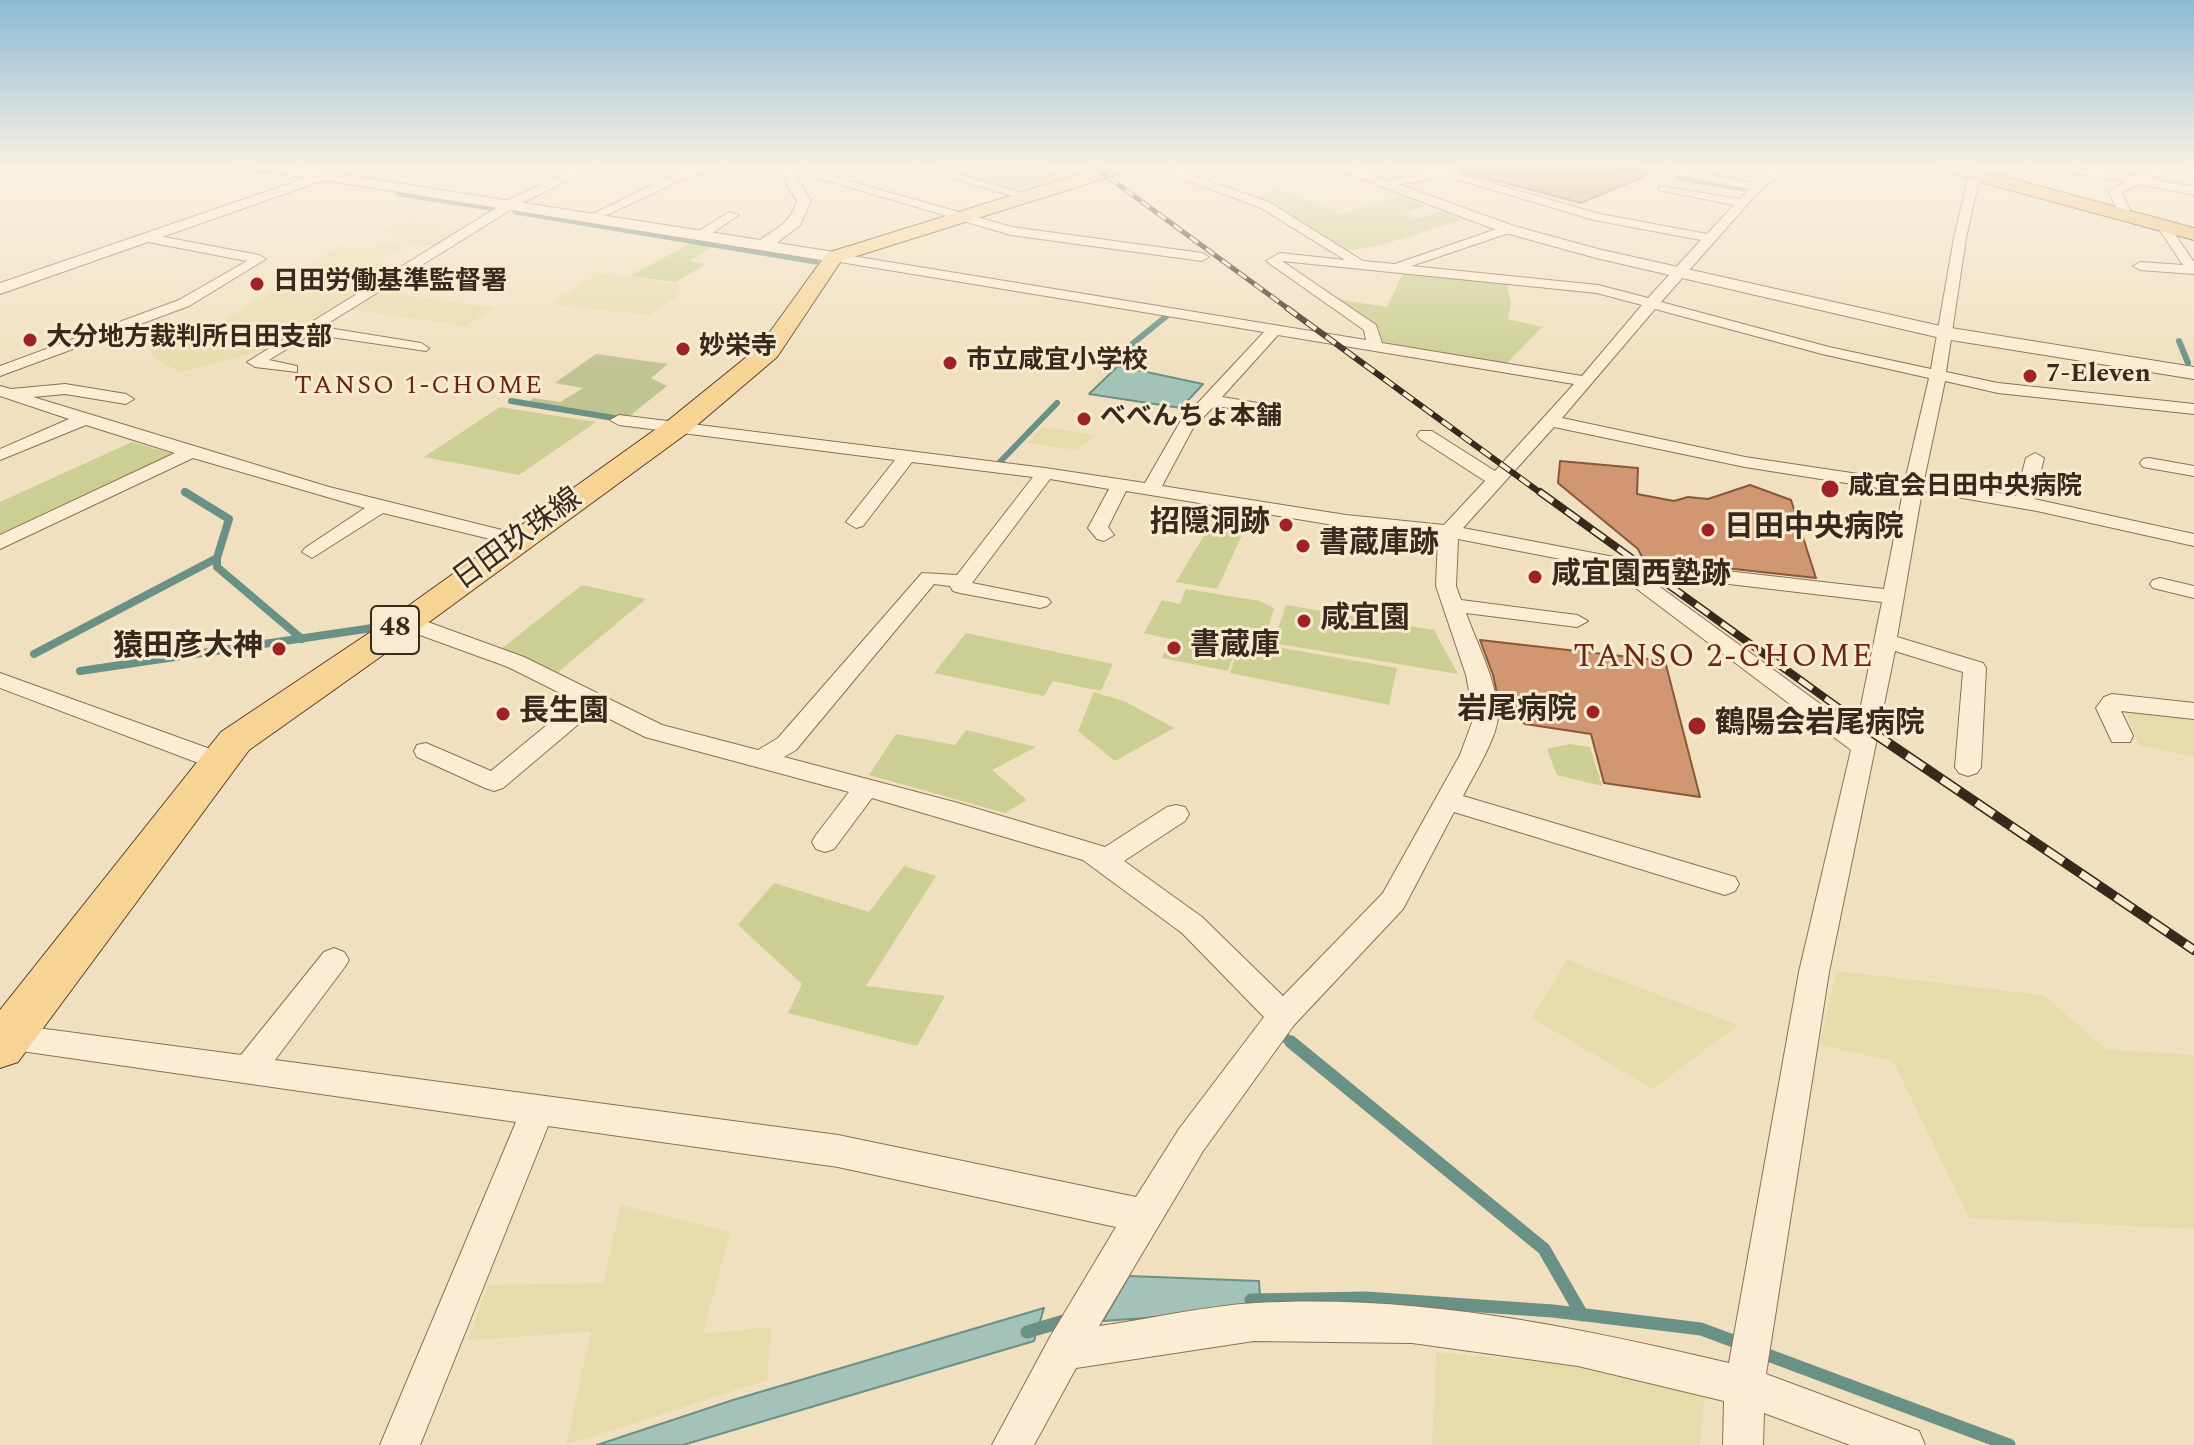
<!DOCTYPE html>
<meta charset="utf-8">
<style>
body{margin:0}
canvas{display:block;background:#f1e0bf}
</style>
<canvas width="2194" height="1445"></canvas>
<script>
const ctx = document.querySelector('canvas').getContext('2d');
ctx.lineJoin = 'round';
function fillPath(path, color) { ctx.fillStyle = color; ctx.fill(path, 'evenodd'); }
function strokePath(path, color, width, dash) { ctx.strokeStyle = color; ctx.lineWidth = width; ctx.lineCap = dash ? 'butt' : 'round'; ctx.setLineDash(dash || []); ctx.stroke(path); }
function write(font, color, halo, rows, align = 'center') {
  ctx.font = font + ' Spectral,"Noto Sans JP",serif'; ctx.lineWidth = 6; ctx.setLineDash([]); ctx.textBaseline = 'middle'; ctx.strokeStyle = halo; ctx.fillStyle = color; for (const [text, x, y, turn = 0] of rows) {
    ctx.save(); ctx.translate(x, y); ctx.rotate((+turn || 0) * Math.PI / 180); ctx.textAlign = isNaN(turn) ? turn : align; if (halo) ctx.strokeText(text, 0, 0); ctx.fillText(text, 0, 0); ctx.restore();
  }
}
fillPath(new Path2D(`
 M412,222L465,228L437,246L399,241L380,229Z
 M394,242L408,245L380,260L400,269L268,349L179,372L153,357L148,342L119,331L155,318L213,327L338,246L367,249Z
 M598,273L684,285L676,291L683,293L649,315L550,304Z
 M377,291L495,308L465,326L348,309Z
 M1042,427L1096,435L1077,450L1028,443Z
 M2124,708L2194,715V757L2139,745Z
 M1567,960L1738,1025L1653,1089L1532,1018Z
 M1836,971L2043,995L2106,1049L2194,1055V1229L1969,1218L1893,1061L1820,1045Z
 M621,1205L730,1232L703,1334L771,1327L767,1380L566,1445L591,1332L468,1340L488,1285L603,1283Z
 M1436,1352L1594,1367L1705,1397L1700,1445H1432Z`), '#e7dbac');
fillPath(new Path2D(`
 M929,166H1044L1062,180L1021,193Z
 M1279,189L1342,214L1399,196L1424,206L1404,213L1418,218L1443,211L1463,220L1381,245L1345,251L1254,198Z
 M695,241L715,245L689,261L706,264L676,282L630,276Z
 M1403,273L1507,284L1511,302L1508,319L1542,327L1506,364L1384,345L1378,327L1332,298L1387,307Z
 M500,407L596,422L519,475L424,457Z
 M132,442L177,455L0,540V502Z
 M1222,506L1253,511L1217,589L1176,582Z
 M582,585L646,599L557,673L501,649Z
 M1186,589L1260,601L1274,608L1265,640L1240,637L1228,671L1162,658L1170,639L1144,633L1162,600L1180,604Z
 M1286,605L1434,630L1458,674L1273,643Z
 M966,633L1113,664L1101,691L1053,681L1044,696L934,673Z
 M1241,641L1397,668L1389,705L1230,673Z
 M1094,692L1126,702L1174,728L1115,761L1078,731Z
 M966,730L1036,747L992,770L1027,800L1005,813L869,775L896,734L955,745Z
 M1570,744L1590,747L1602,786L1557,775L1547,749Z
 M904,866L936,876L866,986L945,996L917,1046L788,1013L802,984L738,925L774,883L869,912Z`), '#cbcf93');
fillPath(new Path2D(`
 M596,354L668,364L651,378L667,386L627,418L526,404L533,398L560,402L583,388L555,383Z`), '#c0c392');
const water = new Path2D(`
 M1118,366L1203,384L1181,408L1089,394Z
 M1129,1276L1259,1281L1261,1310L1103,1321Z
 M1044,1308L1034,1341L683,1445H597L733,1400Z`);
fillPath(water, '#a3c2b8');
strokePath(water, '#699185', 2);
strokePath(new Path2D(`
 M237,166L269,172
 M1615,166L1643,171
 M1678,178L1743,189
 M399,194L503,210
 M515,212L816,262`), '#699185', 5);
strokePath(new Path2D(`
 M2179,341L2188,363
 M1115,358L1169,314
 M511,401L620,419
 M997,465L1057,403
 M184,492L188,494`), '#699185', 6);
strokePath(new Path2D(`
 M217,558V567L302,639
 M34,654L217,558L229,519L185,492
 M80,671L386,626`), '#699185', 8);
strokePath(new Path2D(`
 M1276,1030L1293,1044`), '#699185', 10);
strokePath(new Path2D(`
 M1291,1042L1544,1249L1582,1315
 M1251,1300L1366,1298L1553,1311L1701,1329L1744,1345
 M1027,1332L1067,1320
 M1757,1351L2009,1445`), '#699185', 13);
const building = new Path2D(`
 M1461,166H1609L1647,175L1581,203L1460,171Z
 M1560,461L1638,468L1637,494L1674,501L1688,497L1708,499L1750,485L1791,500L1816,578L1643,559L1638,549L1558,483Z
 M1480,640L1665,661L1700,797L1604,783L1591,734L1525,724L1500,707L1493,675Z`);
fillPath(building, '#d19672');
strokePath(building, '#8b573a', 2);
const minor = new Path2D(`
 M583,166H597L520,204L322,327L421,343L429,348L426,351L311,334L269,360L297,366V372L255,367L247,362L512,198Z
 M706,166H727L686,178L596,220L586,217L678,173Z
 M778,166H796L1012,227L1202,253L1209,257L1202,261L1011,235Z
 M912,166H930L1032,196L1026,200Z
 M1149,166H1165L1269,202L1363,261L1395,264L1508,225L1514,229L1512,232L1411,266L1598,285L1648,298L1701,240L1594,220L1446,176L1386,187L1380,184L1422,172L1446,170L1600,214L1707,234L1734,205L1659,190V186L1740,199L1749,189L1633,166H1658L1755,183L1779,166H1791L1761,189L1661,302L1829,347L1931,369L1954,238L1968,178L1978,172L1984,175L1979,179L1966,238L1946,372L1998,383L2194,404V414L1998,393L1945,381L1924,480L2016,496L2026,458L2035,453L2044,458L2034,499L2194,534V546L2037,511L1922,491L1897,637L1983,663L1986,668L1981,767L1977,773L1968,776L1959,773L1955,767L1963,672L1895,651L1829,972L1766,1374L1919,1431L1925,1445H1850L1764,1413L1763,1445H1723L1724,1401L1578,1366L1412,1343L1254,1341L1076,1368L1034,1445H992L1050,1337L1116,1227L838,1167L548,1126L420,1445H380L516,1122L0,1048V1026L8,1024L241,1055L324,952L334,948L344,952L349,960L344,968L275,1060L838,1135L1136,1197L1179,1129L1264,1017L1182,933L1083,860L872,798L834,849L825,852L816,849L812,842L816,835L849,792L645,737L594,711L503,788L494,791L485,788L417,757L414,751L417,745L426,743L491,771L576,701L508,667L398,627L395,622L398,617H414L524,657L662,725L758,750L778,738L922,573L957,575L1033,477L912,462L863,526L856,528L846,522L895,460L619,425L610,420L619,415L1045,468L1145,483L1180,422L1264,332L834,261L827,257L834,253L1366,340L1364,330L1266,261L1280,253L1345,260L1261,208ZM1282,261L1597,293L1642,305L1582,376L1382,343L1376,325ZM1655,309L1822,354L1929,378L1905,481L1745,457L1562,418ZM1278,335L1574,384L1495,471L1432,431H1420L1417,435L1420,439L1485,481L1444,525L1346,515L1162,486L1193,428L1214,406L1276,414L1278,410L1276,406L1222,397ZM1554,427L1745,467L1903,492L1884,589L1630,560L1463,528ZM1050,479L1109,489L1088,528L1097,539L1104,541L1114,535L1108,527L1126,491L1346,527L1438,537L1436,586L1466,675L1474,717L1460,755L1383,893L1283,996L1202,917L1124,861L1185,821L1189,814L1185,807L1176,805L1167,807L1105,847L958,803L784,757L796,750L934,584L950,586L953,591L960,593L1040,608L1047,606L1051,602L1047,598L972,583ZM1458,539L1622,571L1629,583L1851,750L1799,972L1729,1363C1572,1326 1417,1294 1255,1303C1204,1306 1150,1319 1099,1326L1203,1151L1294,1025L1403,909L1454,812L1725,895L1735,891L1739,884L1735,877L1463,796C1473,776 1498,737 1498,715C1497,681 1477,644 1466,613L1577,627L1588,621L1577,615L1461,600L1456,586ZM1644,574L1882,602L1856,730L1645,576Z
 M1373,166H1389L1364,177L1354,175Z
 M2023,166H2064L2136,176L2171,166H2188L2151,179L2194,187V195L2139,184L2122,193L2130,210L2118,218L2112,214L2117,209L2109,192L2126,181Z
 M729,212L739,215L705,238H697V232Z
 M2163,222L2167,223L2194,262V274L2140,270L2133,266L2140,262L2183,265L2157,226Z
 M148,234L259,255L266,259L189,306L0,376V366L179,300L247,261L143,241V235Z
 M65,384L126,394L134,399L126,404L65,394L33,397L329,487L526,536L529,540L519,546L383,513L312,558L302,552L305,548L365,508L193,458L0,549V535L175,453L86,425L0,460V449L69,419L0,396V386L11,389Z
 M2149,458L2194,466V476L2143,467L2140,463L2143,459Z
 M2160,578L2194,586V598L2153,588L2150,584L2153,580Z
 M0,673L227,755L230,761L227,767L218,769L209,767L0,688Z
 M2112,694L2194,703V719L2121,711L2133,736L2130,742H2112L2096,708L2104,697Z`);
const tertiary = new Path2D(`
 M253,166H288L760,240C776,229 792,221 797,201L775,166H789L811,201L800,225L777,243L834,252L842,257L834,262L324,180L0,294V283L306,178L260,170Z
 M1327,166H1348L1514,226L1598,249L1945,327L2194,367V379L1945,339L1596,258L1502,232Z`);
const primary = new Path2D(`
 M1106,166H1134L1131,170L841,261L777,357L690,431L414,633L249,750L18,1062L0,1068V1010L221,732L390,619L670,419L759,347L827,253Z`);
const trunk = new Path2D(`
 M1934,166H1965L2194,228V240L1936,170Z`);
strokePath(minor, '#8b7056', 2);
strokePath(tertiary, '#8b7056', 2);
strokePath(primary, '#583e2b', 2);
strokePath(trunk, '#583e2b', 2);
fillPath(minor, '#fbedd3');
fillPath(tertiary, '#fbedd3');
fillPath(primary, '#f7d494');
fillPath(trunk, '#eeb86f');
const railFar3 = new Path2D(`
 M1093,166L1290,310`);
const railFar2 = new Path2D(`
 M1287,308L1542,494`);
const railFar1 = new Path2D(`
 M1540,492L1875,734`);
const rail = new Path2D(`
 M1872,732L2194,950`);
strokePath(railFar3, '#39291c', 5);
strokePath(railFar2, '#39291c', 6);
strokePath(railFar1, '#39291c', 8);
strokePath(rail, '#39291c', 10);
strokePath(railFar3, '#f8eacf', 3, [10]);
strokePath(railFar2, '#f8eacf', 4, [12]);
strokePath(railFar1, '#f8eacf', 5, [16]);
strokePath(rail, '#f8eacf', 7, [21]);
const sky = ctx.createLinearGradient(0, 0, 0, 368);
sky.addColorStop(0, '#8cbad5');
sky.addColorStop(0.45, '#f9f1e2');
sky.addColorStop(1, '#f9f1e200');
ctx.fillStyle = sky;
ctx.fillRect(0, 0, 2194, 368);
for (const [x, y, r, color] of [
 [257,284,8,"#9e2228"],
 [30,340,8,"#9e2228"],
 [683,349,8,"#9e2228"],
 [950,363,8,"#9e2228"],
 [2030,376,8,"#9e2228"],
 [1084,419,8,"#9e2228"],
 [1830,489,10,"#9e2228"],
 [1286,525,8,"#9e2228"],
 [1708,530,8,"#9e2228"],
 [1303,546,8,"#9e2228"],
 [1535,577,8,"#9e2228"],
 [1304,621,8,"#9e2228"],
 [1174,648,8,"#9e2228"],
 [279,649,8,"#9e2228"],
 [1593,712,8,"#9e2228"],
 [503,714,8,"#9e2228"],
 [1697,726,10,"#9e2228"]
]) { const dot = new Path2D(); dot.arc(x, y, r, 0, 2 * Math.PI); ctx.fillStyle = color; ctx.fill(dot); strokePath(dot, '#f8eacf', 3); }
write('bold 26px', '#39291c', '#f8eacf', [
 ["日田労働基準監督署",273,284],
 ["大分地方裁判所日田支部",46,340],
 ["妙栄寺",699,349],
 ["市立咸宜小学校",966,363],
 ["7-Eleven",2046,376],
 ["べべんちょ本舗",1100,419],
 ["咸宜会日田中央病院",1848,489]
], 'left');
ctx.letterSpacing = '2px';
write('26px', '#692618', '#f8eacf', [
 ["TANSO 1-CHOME",419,388]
]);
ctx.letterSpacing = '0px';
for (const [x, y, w] of [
 [395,630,48]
]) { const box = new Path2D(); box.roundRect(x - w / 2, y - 24, w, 48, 6); ctx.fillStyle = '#f8eacf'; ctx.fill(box); strokePath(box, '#39291c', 2); }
write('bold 28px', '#39291c', null, [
 ["48",395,630]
]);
write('bold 30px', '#39291c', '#f8eacf', [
 ["招隠洞跡",1270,525,"right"],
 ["日田中央病院",1724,530],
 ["書蔵庫跡",1319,546],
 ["咸宜園西塾跡",1551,577],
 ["咸宜園",1320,621],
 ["書蔵庫",1190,648],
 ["猿田彦大神",263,649,"right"],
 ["岩尾病院",1577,712,"right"],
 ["長生園",519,714],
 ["鶴陽会岩尾病院",1715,726]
], 'left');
write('30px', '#39291c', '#f8eacf', [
 ["日田玖珠線",519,541,-36]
]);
ctx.letterSpacing = '2px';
write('32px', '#692618', '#f8eacf', [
 ["TANSO 2-CHOME",1724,660]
]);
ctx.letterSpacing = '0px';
</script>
